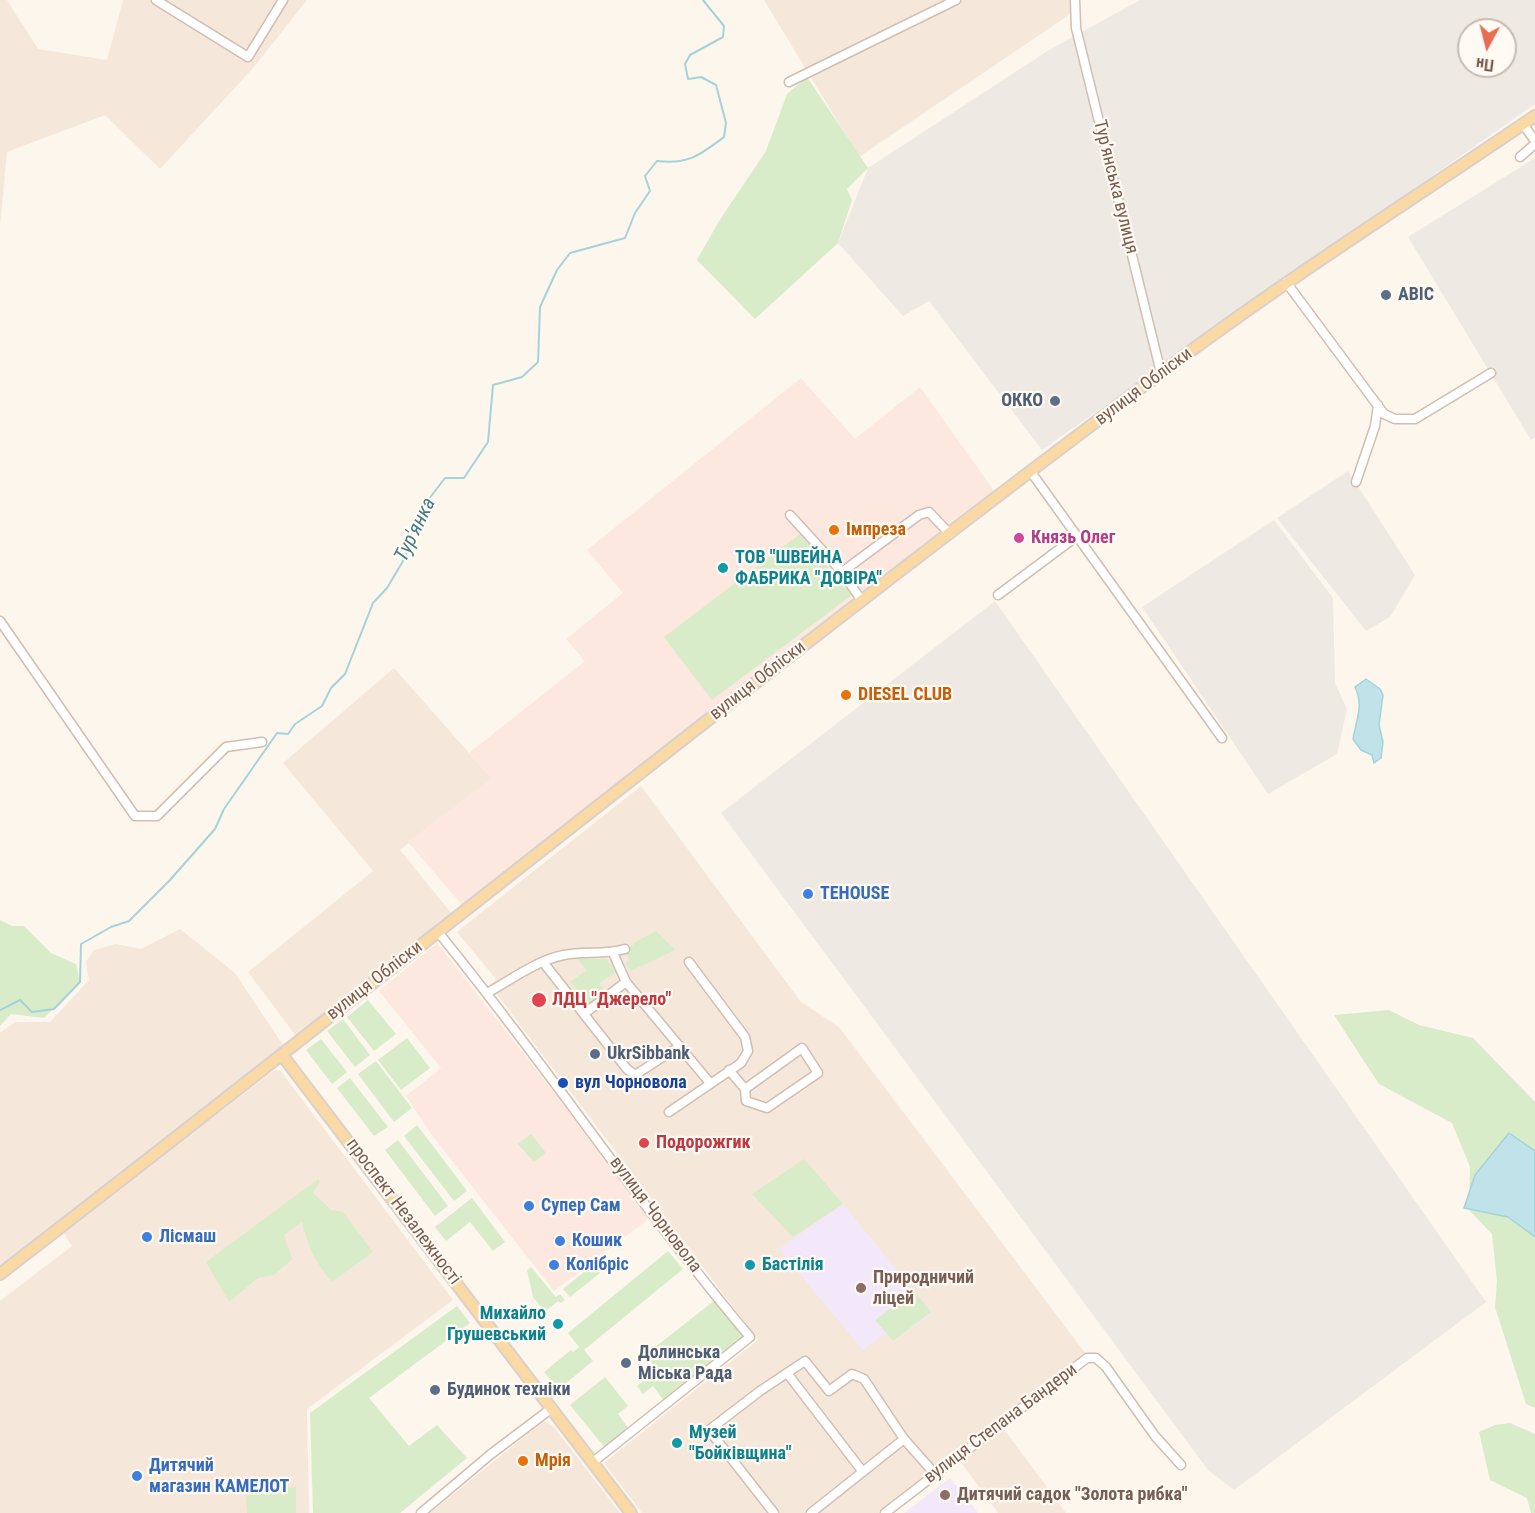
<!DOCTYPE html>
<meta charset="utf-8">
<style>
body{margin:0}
#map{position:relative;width:1535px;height:1513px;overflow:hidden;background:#fdf6ec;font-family:"Roboto Condensed",sans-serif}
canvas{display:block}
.north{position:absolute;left:1457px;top:18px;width:60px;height:60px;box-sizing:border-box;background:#fffaf3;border:2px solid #cabbb1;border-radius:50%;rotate:187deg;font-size:16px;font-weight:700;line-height:24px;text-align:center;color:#7a5c4d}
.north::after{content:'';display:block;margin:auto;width:21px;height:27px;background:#e76f51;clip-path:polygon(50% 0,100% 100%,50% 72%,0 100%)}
</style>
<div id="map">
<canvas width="1535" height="1513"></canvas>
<div class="north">Пн</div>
</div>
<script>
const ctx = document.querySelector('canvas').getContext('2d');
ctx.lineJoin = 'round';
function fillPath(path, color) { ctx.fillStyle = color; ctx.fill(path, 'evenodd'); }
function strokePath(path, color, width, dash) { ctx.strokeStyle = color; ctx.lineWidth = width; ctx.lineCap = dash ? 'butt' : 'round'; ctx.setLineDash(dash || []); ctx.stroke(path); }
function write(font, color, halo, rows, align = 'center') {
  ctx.font = font + ' "Roboto Condensed",sans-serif'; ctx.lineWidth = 4.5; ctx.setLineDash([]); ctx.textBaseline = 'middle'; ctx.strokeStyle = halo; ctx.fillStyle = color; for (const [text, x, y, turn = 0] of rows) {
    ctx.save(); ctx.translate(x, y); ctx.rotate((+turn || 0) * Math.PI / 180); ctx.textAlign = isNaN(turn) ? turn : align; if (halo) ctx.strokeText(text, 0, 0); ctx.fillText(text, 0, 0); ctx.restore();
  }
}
fillPath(new Path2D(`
 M0,0H7L38,49L107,60L123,0H307L254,67L160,169L105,115L7,152L0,226Z
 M764,0H1080L1072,13L859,157Z
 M394,668L492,779L400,850L452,914L296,1036L248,972L373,871L283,763Z
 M641,786L801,1002L839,1027L1086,1354L878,1513H642L604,1463L758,1340L490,985L496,979L457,932Z
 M180,929L235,973L285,1048L0,1268V1033L15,1022H50L89,980L86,962L94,950L116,944L141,949Z
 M280,1070L453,1300L307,1409L309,1513H0V1301L72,1246L63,1232L273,1071Z
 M544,1421L553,1426L620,1513H430Z
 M1004,1429L1066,1513H998L960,1461Z`), '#f5e8da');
fillPath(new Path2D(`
 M801,378L855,439L920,387L995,492L463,906L408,842L491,779L469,753L585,661L566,639L623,593L587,550Z
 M437,943L651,1217L554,1291L431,1134L406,1096L441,1068L379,991Z`), '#fde8e0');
fillPath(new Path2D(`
 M1140,0H1535V104L1042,450L929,301L903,316L838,243L868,168L1049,50ZM1469,30H1505V66H1469Z
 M1535,158V437L1531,440L1408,237Z
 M1348,471L1415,575L1390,617L1366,631L1277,518Z
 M1274,520L1333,598L1335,683L1347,709L1337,754L1268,794L1142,607Z
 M995,601L1486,1302L1234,1490L1208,1470L721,813Z`), '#efe9e4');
fillPath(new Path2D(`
 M843,1204L932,1313L893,1341L885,1333L863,1350L779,1249Z
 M950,1478L978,1513H904Z`), '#f3e8fa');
fillPath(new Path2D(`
 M807,77L868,168L847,189L852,200L838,243L755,319L697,260L719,221L766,151L787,94Z
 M800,534L852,595L712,700L664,637Z
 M0,920L12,926H24L51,953L76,964L80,982L44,1018L11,1014L0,1026Z
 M656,931L675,950L631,971L625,964L630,959L625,952L637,941Z
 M577,958L606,959L616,972L599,983L606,993L589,1004L570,982L587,970Z
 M368,1000L396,1034L374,1051L347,1017Z
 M1389,1010L1419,1025L1473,1038L1535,1102V1408L1526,1404L1495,1307L1497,1281L1492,1234L1469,1210L1470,1167L1452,1123L1379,1084L1334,1015Z
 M343,1019L370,1055L355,1067L327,1031Z
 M407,1038L430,1068L401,1090L378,1060Z
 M321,1039L347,1072L332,1084L306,1050Z
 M376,1061L412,1108L394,1122L358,1074Z
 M350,1078L388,1127L374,1136L337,1088Z
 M417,1125L467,1191L454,1201L404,1136Z
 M531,1134L546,1153L534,1162L518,1144Z
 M398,1140L448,1206L435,1216L385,1150Z
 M804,1159L843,1204L793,1237L752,1194Z
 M318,1179L320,1182L313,1193L331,1210L343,1212L373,1252L332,1282C314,1260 309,1250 302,1222L284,1235L292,1259L274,1275L258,1278L229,1302L206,1262Z
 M472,1198L505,1242L493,1251L470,1222L446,1241L435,1227Z
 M668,1251L683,1269L584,1350L593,1361L559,1389L544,1372L571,1350L573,1352L579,1347L568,1333Z
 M594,1264L600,1273L570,1297L563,1289Z
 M531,1267L556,1297L560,1294L565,1300L561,1303L558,1301L545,1312L533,1297L527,1270Z
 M914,1291L931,1312L893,1341L875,1320Z
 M715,1300L744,1337L664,1401L653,1386L643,1394L637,1386L657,1370L645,1355Z
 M457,1306L470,1323L369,1398L409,1446L437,1425L467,1458L400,1513H313L310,1413Z
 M605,1377L628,1406L618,1414L629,1429L605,1448L570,1405Z
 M1510,1423L1535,1434V1513H1531L1527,1498L1490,1480L1479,1432L1495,1425Z
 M296,1487V1513H247L245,1492Z`), '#d8ecc9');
const water = new Path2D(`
 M1366,679L1380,689L1383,695L1379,725L1383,742L1381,758L1374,763L1372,755L1361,750L1353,739C1356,720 1364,706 1355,687Z
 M1509,1133L1535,1151V1237L1508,1217L1464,1208L1475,1175Z`);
fillPath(water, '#bfe3e8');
strokePath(water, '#a5d3da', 1.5);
strokePath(new Path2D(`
 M0,1010L20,1000L32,1012L54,1009L80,982L81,944L111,927L129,921L170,880L215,829L224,809L277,733L288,734L295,724L322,706L331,688L345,674L373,603L387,588L406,556L410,536L422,508L445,478H464L488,442L493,385L522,377L538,362L540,307L557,270L570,253L625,238L635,213L650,191L645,176L657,161C688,165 700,155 724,137L726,123L716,85L701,77L688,79L685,64L690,55L723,37L724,26L703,0`), '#a5d3da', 2);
const minor = new Path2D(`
 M156,0L248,57L283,0
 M1075,0L1076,28L1161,373
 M789,82L956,0
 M1523,124L1535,141
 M1520,157L1535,144
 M1286,282L1384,414L1395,419H1415L1491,373
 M1031,472L1222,738
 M1356,482L1375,426L1378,405
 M790,515L842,572L862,601
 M842,572L919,515L929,512L950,534
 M998,595L1077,536
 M0,621L135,816H157L226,747L262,742
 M438,932C546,1064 640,1207 750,1337L593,1462
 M613,953L626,982
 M543,962L627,1069L635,1075L680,1046
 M487,993C511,980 537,960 564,955C585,951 604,955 625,949
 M585,1013L626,982L710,1083
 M729,1070L745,1089L802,1048L818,1073L767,1108L746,1101L745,1089
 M669,1112L741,1063L748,1051L745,1037L689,962
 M787,1373L863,1472
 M421,1513L491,1454L552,1408
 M774,1513L709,1430L760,1391L805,1361L829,1391L852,1374L864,1379L904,1439
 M811,1513L904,1439L935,1474
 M885,1513L1087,1358H1096L1106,1367L1155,1436L1181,1465`);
const major = new Path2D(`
 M282,1055L631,1513
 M0,1274C388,975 768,666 1161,373C1282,282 1410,201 1535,116`);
strokePath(minor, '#d1beb0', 11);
strokePath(major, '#dad1cd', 14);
strokePath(minor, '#fff', 8);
strokePath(major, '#fbd9a5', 10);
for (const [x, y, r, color] of [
 [1386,295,6,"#5c6f8a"],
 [1055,401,6,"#5c6f8a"],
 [834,530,6,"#e8710a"],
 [1019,538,6,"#d1479c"],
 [723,568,6,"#0f9aa8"],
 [846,695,6,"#e8710a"],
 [808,894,6,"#3f7fe0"],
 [539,1000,8,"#e0444e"],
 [595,1054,6,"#5c6f8a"],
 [563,1083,6,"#1a4fb4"],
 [644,1143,6,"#e0444e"],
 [529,1206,6,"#3f7fe0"],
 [147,1237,6,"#3f7fe0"],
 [560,1241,6,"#3f7fe0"],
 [554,1265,6,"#3f7fe0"],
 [750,1265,6,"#0f9aa8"],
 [861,1288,6,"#8d6e63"],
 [558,1324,6,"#0f9aa8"],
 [626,1363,6,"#5c6f8a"],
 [435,1390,6,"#5c6f8a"],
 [677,1443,6,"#0f9aa8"],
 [523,1461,6,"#e8710a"],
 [137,1476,6,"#3f7fe0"],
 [945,1495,6,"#8d6e63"]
]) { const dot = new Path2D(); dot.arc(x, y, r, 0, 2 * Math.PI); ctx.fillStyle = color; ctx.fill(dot); strokePath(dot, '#fffaf3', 2); }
write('18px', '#7a5c4d', '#fffaf3', [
 ["Турʼянська вулиця",1115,187,76],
 ["вулиця Обліски",1144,387,-37],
 ["вулиця Обліски",758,681,-38],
 ["вулиця Обліски",375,981,-38],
 ["проспект Незалежності",403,1212,53],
 ["вулиця Чорновола",655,1215,53],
 ["вулиця Степана Бандери",1001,1424,-37]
]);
write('bold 18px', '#4e5e75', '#fffaf3', [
 ["АВІС",1398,295],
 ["ОККО",1043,401,"right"],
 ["UkrSibbank",607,1054],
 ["Долинська",638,1353],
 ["Міська Рада",638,1374],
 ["Будинок техніки",447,1390]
], 'left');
write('bold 18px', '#c56008', '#fffaf3', [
 ["Імпреза",846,530],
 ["DIESEL CLUB",858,695],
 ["Мрія",535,1461]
], 'left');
write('bold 18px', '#b23c85', '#fffaf3', [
 ["Князь Олег",1031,538]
], 'left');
write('bold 18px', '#0d838f', '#fffaf3', [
 ["ТОВ \"ШВЕЙНА",735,558],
 ["ФАБРИКА \"ДОВІРА\"",735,579],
 ["Бастілія",762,1265],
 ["Михайло",546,1314,"right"],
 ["Грушевський",546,1335,"right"],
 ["Музей",689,1433],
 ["\"Бойківщина\"",689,1454]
], 'left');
write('bold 18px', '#366cbe', '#fffaf3', [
 ["TEHOUSE",820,894],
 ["Супер Сам",541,1206],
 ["Лісмаш",159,1237],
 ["Кошик",572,1241],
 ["Колібріс",566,1265],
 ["Дитячий",149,1466],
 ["магазин КАМЕЛОТ",149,1487]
], 'left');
write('bold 18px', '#be3a42', '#fffaf3', [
 ["ЛДЦ \"Джерело\"",552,1000],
 ["Подорожгик",656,1143]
], 'left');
write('bold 18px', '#164399', '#fffaf3', [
 ["вул Чорновола",575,1083]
], 'left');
write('bold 18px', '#785e54', '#fffaf3', [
 ["Природничий",873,1278],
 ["ліцей",873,1299],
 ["Дитячий садок \"Золота рибка\"",957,1495]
], 'left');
write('italic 20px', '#437c86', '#fffaf3', [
 ["Тур'янка",416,530,-64]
]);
</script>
